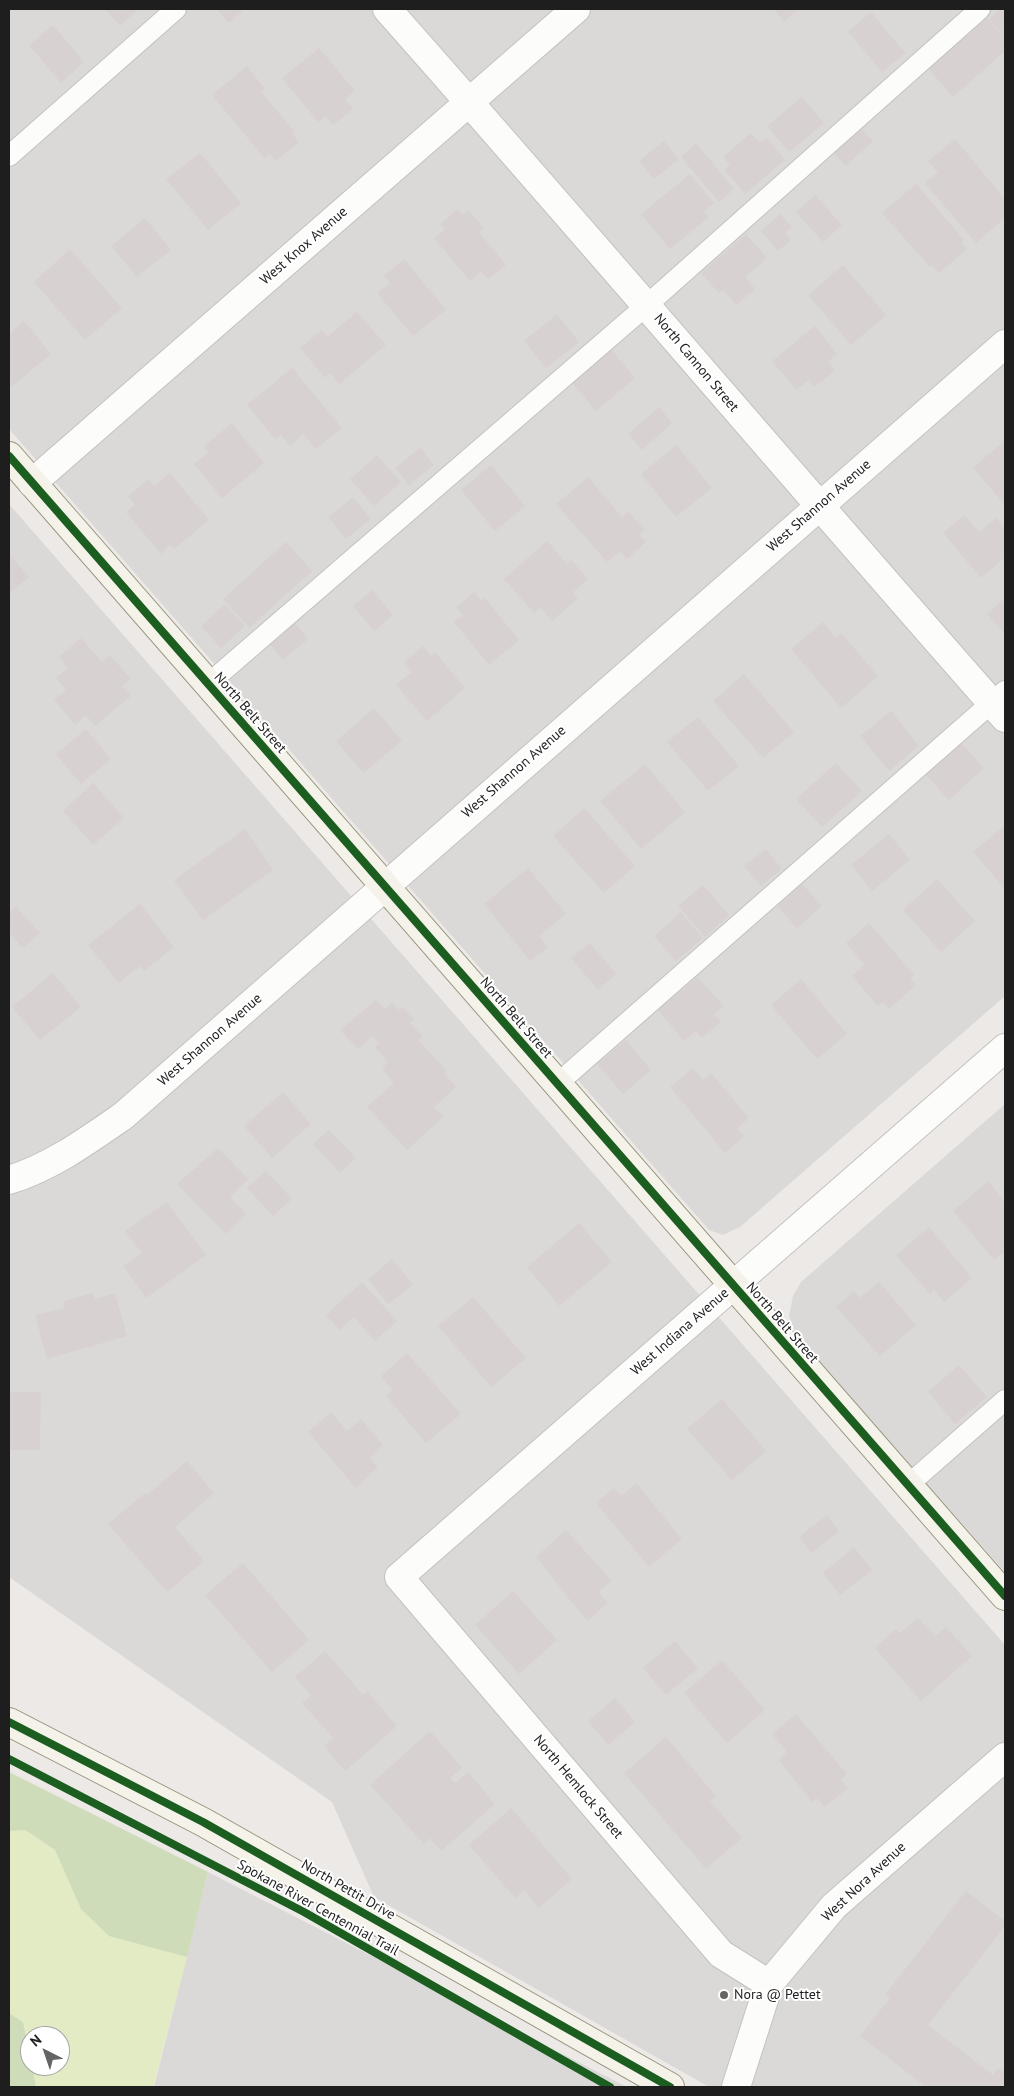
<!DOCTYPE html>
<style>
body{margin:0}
#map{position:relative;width:1014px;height:2096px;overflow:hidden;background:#ece9e6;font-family:"PT Sans",sans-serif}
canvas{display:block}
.frame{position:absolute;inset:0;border:10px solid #1e1e1e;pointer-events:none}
.north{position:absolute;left:20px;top:2026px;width:50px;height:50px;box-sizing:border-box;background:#fff;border:1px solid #a5a5a5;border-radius:50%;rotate:319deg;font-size:14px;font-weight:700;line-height:20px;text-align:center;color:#1e1e1e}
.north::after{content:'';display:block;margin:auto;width:18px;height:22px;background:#666564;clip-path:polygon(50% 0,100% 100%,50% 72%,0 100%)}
</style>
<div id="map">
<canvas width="1014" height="2096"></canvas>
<div class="frame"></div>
<div class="north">N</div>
</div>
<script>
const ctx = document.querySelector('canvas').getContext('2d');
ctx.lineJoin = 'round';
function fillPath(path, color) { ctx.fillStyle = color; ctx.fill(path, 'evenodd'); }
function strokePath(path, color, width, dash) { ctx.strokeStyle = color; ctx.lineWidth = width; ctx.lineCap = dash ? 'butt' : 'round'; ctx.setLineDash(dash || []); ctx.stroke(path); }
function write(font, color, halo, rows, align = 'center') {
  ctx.font = font + ' "PT Sans",sans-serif'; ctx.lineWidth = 4; ctx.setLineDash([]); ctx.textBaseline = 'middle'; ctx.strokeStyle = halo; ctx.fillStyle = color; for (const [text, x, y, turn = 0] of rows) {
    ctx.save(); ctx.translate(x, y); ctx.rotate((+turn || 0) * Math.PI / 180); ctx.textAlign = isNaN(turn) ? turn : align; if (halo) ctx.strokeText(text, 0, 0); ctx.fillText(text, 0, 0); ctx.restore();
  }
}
fillPath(new Path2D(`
 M9,9H1005V996L740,1227L723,1235L709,1230L9,429Z
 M9,504L1005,1645V2087H709L374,1897L332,1802L9,1577Z
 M1005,1104V1572L796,1336L789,1316L793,1296L801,1282Z
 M208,1872L627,2087H154Z`), '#dbd9d8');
fillPath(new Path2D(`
 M25,1830L55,1850L81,1909L109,1936L187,1957L153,2087H36L31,2066H60V2036H30V2058L23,2022L9,2013V1831Z`), '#e2ebc3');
fillPath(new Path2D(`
 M9,1772L208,1872L187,1957L109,1936L81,1909L55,1850L25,1830L9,1831Z
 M9,2013L23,2022L36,2087H9Z`), '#cedcba');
fillPath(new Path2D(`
 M105,9H139L120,26Z
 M216,9H245L229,23Z
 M773,9H799L784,21Z
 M1000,9H1005V37L989,19Z
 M871,12L905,53L882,72L848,32Z
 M984,15L1005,38V51L953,97L926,66Z
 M53,25L84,62L61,83L29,45Z
 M319,48L355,91L345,99L353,109L333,125L326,116L318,122L282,78Z
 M247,66L265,89L261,92L294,131L292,134L299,142L276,161L270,154L265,159L212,95Z
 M802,97L824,123L789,152L767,126Z
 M859,126L873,141L846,166L832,151Z
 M751,133L760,143L767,138L785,160L745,194L725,170L730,165L723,157Z
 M955,139L1005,199V218L976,243L925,183L938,172L928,161Z
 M664,141L679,159L654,179L639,161Z
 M696,143L734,189L719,202L681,157Z
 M200,153L241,203L208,230L166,179Z
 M690,174L714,203L704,211L709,217L670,249L641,214Z
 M916,184L964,240L961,242L967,249L939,273L932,265L930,267L882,213Z
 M815,195L842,225L823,242L796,212Z
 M458,209L463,214L468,210L484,228L479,232L506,265L488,279L481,271L470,281L434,238L445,230L440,224Z
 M780,214L792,227L785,233L791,240L778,251L761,231Z
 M145,218L171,250L137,277L111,246Z
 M746,234L767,258L745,277L755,289L736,305L723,290L719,293L701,273Z
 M70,249L122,308L85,340L34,282Z
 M404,259L446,310L413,336L377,293L390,283L384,276Z
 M843,265L886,315L851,345L808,295Z
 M357,312L386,345L339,384L330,373L325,378L300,348L322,330L327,337Z
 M557,314L579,342L546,368L524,341Z
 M24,321L51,354L12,386L9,381V334Z
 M815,326L837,354L828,362L835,371L814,387L809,380L796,390L772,361Z
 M608,346L635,378L596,411L569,379Z
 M292,368L342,428L316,449L303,434L290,446L281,435L275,439L247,405Z
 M659,407L672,423L642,450L628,434Z
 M232,423L264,463L222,498L194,464L209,452L204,446Z
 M1005,440V505L973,468Z
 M676,445L712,488L676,517L641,474Z
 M420,448L434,465L409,485L395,468Z
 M377,455L401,482L374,506L350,479Z
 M491,465L525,506L495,531L461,490Z
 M170,473L209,520L174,549L170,545L161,554L126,512L135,505L128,496L149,479L154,486Z
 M588,477L622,517L628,512L645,530L639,535L646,542L627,559L620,551L607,562L556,504Z
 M353,497L371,519L346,539L328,517Z
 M964,515L979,532L996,518L1005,529V557L981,578L943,533Z
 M547,541L567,564L571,560L588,579L573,592L578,598L552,621L540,607L534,613L504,579Z
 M286,542L312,571L249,628L223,599Z
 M9,554L29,577L9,594Z
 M372,590L393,615L374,631L353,606Z
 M474,592L481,601L485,598L519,640L489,665L454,622L463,615L456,607Z
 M1005,598V634L987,614Z
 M225,604L245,626L221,648L201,626Z
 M823,622L836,638L841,633L878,676L841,708L791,649Z
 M295,623L308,639L283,660L270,645Z
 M81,638L102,662L110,655L131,679L122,686L131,696L95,726L86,715L75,725L54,700L66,690L56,678L68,668L59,657Z
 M423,646L431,656L435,652L465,688L427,721L396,685L412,672L404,662Z
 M744,674L794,732L763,758L713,701Z
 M374,708L402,741L363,773L336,741Z
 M891,711L919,746L889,771L860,736Z
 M698,717L739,766L708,791L667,742Z
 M86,729L111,759L81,784L56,754Z
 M960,742L984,768L949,800L925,774Z
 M836,763L862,791L822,827L796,799Z
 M645,764L685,812L641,849L600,801Z
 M93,783L124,818L93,845L63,811Z
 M584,808L635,866L604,893L553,836Z
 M1005,825V889L973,852Z
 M245,829L273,870L203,920L174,880Z
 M889,834L910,860L872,891L851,865Z
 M766,849L782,869L761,886L744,866Z
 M528,868L566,914L539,936L548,947L530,961L484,904Z
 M937,879L975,921L941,952L903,910Z
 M802,884L822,906L797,928L777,906Z
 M703,885L729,915L705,937L678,906Z
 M140,904L174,947L144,971L140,966L119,983L88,945Z
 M16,907L40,933L23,948L9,933V913Z
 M681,912L703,938L676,961L654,936Z
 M869,923L914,975L910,979L916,985L889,1009L883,1002L878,1006L852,976L865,965L846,943Z
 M590,943L616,974L598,990L571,958Z
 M53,973L81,1007L40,1040L12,1007Z
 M697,977L724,1006L714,1014L721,1022L702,1038L696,1031L684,1041L658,1010Z
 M801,979L847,1034L817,1059L771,1005Z
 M376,1000L385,1009L392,1003L399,1010L402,1007L414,1019L410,1023L423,1036L418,1040L446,1070L444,1073L456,1087L434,1107L443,1117L407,1150L367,1107L394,1083L382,1069L388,1062L375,1047L379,1043L372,1036L358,1049L340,1030Z
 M626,1040L651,1070L623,1094L597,1064Z
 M693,1068L703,1080L712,1074L749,1118L737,1128L744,1136L725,1153L670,1087Z
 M283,1092L311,1124L272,1158L244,1126Z
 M329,1130L356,1158L340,1173L313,1144Z
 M218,1148L248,1179L230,1197L246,1214L226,1234L177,1184Z
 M266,1171L292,1199L273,1216L247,1188Z
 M988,1181L1005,1202V1251L994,1260L953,1211Z
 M167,1202L206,1255L146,1298L123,1266L142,1253L125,1231Z
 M579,1223L612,1262L559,1306L527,1267Z
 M929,1227L972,1278L944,1302L934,1290L930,1294L896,1255Z
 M392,1259L413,1285L388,1304L368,1279Z
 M362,1282L397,1321L375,1341L354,1317L339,1330L326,1315Z
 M879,1282L916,1325L880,1356L836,1307L854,1291L860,1298Z
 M93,1293L95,1299L115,1293L127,1336L47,1359L35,1315L65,1308L63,1301Z
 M473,1297L526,1358L491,1387L438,1326Z
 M407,1353L461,1414L426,1443L386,1396L393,1390L381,1376Z
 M959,1365L987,1397L955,1424L928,1392Z
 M9,1392H41L40,1450H9Z
 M722,1399L766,1451L732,1480L687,1429Z
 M331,1412L347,1431L361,1419L383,1445L370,1458L378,1467L356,1488L308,1432Z
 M187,1461L214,1493L175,1527L204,1561L167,1592L108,1524L145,1493L147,1495Z
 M636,1483L682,1539L649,1567L596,1503L614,1488L621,1496Z
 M827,1515L839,1531L812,1553L799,1537Z
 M566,1530L612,1581L598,1592L608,1603L587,1621L536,1557Z
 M854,1547L872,1570L840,1595L823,1573Z
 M243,1563L309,1640L272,1672L205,1595Z
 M513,1591L557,1640L519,1674L475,1625Z
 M918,1618L935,1636L946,1627L972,1656L921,1701L875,1648L896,1629L900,1633Z
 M675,1641L698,1668L666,1695L643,1668Z
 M325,1651L363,1695L367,1691L397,1726L345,1771L324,1746L333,1738L302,1703L311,1696L295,1677Z
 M722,1660L765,1710L727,1743L684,1693Z
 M615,1698L635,1722L608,1745L588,1721Z
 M796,1714L847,1774L841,1780L848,1788L824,1807L817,1798L812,1802L779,1760L787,1752L772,1734Z
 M430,1731L462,1768L450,1778L455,1783L468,1772L495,1804L441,1851L430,1838L424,1844L370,1785Z
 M666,1737L716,1796L710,1801L742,1838L706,1869L624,1773Z
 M511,1808L572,1879L539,1908L524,1890L515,1898L469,1845Z
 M966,1891L1005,1921V1926L928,2025L993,2075L998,2068L1005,2074V2087H926L860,2036L890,1998L885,1995Z`), '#d7d2d1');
const lane = new Path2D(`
 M9,156L176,9
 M208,684L647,305L980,9
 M557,1084L1005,691
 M908,1485L1005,1400`);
const street = new Path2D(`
 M387,9C595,244 798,483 1005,718
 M32,483L576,9
 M9,1180C51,1167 87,1141 123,1116L1005,344
 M769,1984L721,1954L399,1577L1005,1048
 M736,2087L769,1984L834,1906L1005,1757`);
const secondary = new Path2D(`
 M9,456L1005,1596
 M9,1722L203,1822L670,2087`);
strokePath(lane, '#c3c2c1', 22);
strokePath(street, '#c3c2c1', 30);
strokePath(secondary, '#97937e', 30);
strokePath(lane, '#fcfcfb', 20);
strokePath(street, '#fcfcfb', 28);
strokePath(secondary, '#f4f2e9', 28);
strokePath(new Path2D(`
 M9,456L1005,1596
 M9,1722L203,1822L670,2087
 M9,1759L304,1912L610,2087`), '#1b5e20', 8);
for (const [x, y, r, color] of [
 [724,1995,5,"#666564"]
]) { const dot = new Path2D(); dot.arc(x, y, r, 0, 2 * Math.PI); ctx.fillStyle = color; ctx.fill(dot); strokePath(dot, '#fff', 2); }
write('14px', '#1e1e1e', '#fff', [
 ["West Knox Avenue",304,246,-41],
 ["North Cannon Street",696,363,50],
 ["West Shannon Avenue",819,506,-41],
 ["North Belt Street",250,713,49],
 ["West Shannon Avenue",514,772,-41],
 ["North Belt Street",516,1018,49],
 ["West Shannon Avenue",210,1040,-41],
 ["North Belt Street",782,1323,49],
 ["West Indiana Avenue",680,1332,-41],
 ["North Hemlock Street",578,1787,50],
 ["West Nora Avenue",864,1882,-43],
 ["North Pettit Drive",348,1890,30],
 ["Spokane River Centennial Trail",318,1908,29]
]);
write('14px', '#1e1e1e', '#fff', [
 ["Nora @ Pettet",734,1995]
], 'left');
</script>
